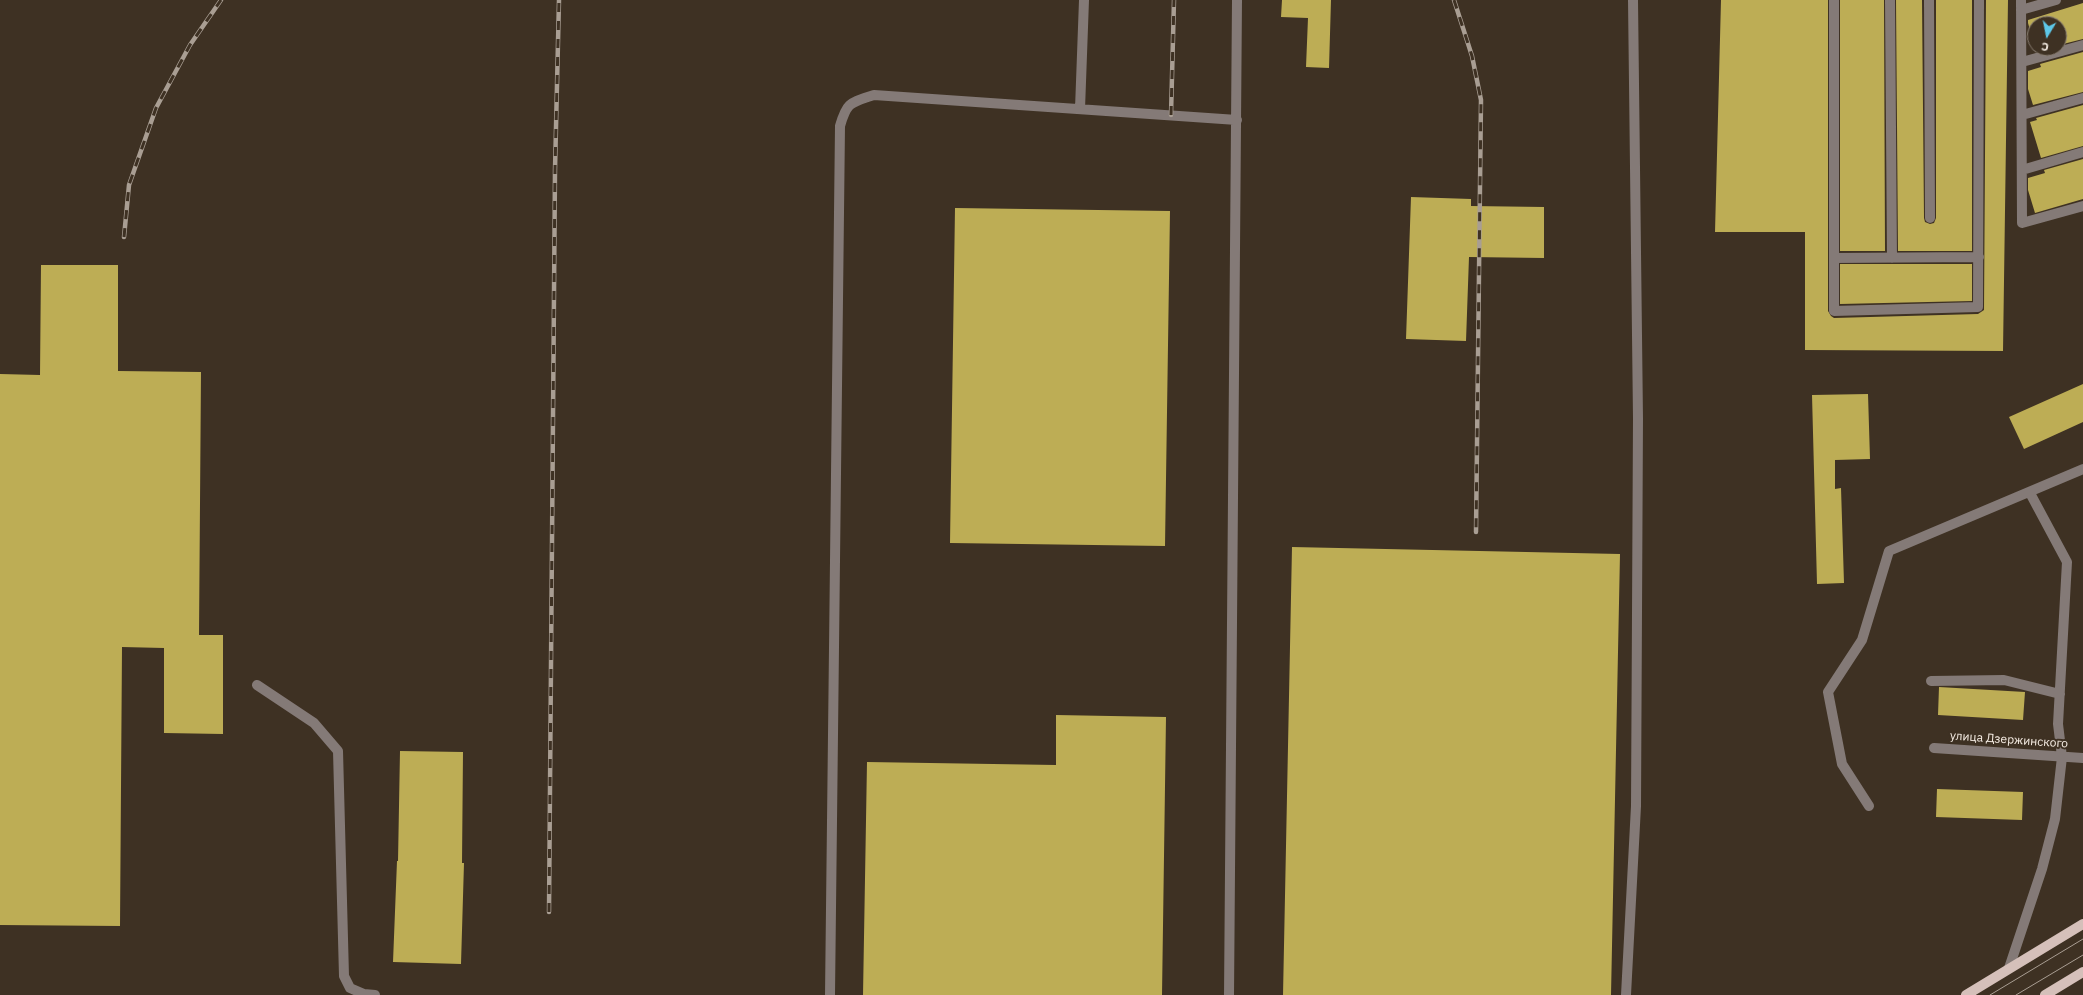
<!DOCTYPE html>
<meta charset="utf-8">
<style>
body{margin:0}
#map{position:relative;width:2083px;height:995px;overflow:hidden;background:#3e3123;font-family:"IBM Plex Sans",sans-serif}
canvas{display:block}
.north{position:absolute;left:2027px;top:16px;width:40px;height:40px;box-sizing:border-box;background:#3e3123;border:1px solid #887d71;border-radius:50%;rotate:190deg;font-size:11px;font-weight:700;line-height:16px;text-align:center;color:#f7eee5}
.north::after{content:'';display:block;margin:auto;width:14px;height:18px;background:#5dc7e8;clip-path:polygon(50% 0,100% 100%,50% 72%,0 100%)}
</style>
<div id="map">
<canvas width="2083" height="995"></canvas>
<div class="north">С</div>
</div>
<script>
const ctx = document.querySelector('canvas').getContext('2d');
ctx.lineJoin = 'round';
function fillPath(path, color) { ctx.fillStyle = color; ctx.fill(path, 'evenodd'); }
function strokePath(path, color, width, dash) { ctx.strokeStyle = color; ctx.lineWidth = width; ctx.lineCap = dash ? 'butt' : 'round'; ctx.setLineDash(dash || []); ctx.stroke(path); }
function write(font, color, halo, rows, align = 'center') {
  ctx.font = font + ' "IBM Plex Sans",sans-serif'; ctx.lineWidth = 4; ctx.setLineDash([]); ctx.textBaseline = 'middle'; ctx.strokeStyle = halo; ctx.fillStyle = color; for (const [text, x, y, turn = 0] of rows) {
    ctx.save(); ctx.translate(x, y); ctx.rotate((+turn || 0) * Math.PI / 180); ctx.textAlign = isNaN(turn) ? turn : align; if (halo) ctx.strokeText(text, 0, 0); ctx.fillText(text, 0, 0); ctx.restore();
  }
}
fillPath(new Path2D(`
 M1282,0H1331L1329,68L1306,67L1308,18L1281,17Z
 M1721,0H1828V311L1831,316L1834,318L1978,314L1984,310L1986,0H2008L2003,351L1805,350V232H1715Z
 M1840,0H1884L1885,251H1840Z
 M1896,0H1922L1924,218L1925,222L1930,224L1934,223L1936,218V0H1972V251H1898Z
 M2083,3V39L2059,45V24H2035V48H2048L2036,51L2028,23V20Z
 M2083,52V92L2033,105L2028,89V71L2041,67L2040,64Z
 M2083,105V146L2041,158L2030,122L2037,120L2036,118Z
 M2083,159V199L2035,213L2028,190V178L2045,173L2044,170Z
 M1411,197L1471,199V206L1544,207V258L1469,257L1466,341L1406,339Z
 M955,208L1170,211L1165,546L950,543Z
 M1840,264H1972V301L1840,304Z
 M41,265H118V371L201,372L199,635H223V734L164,733V648L122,647L120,926L0,925V374L40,375Z
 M2083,384V422L2024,449L2009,417Z
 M1868,394L1870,459L1835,460V489L1841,488L1844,583L1817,584L1812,395Z
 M1292,547L1620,554L1611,995H1283Z
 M1939,687L2025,692L2023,720L1938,715Z
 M1056,715L1166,717L1162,995H863L867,762L1056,765Z
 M400,751L463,752L462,863H464L461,964L393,962L397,861H398Z
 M1937,789L2023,792L2022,820L1936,817Z`), '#bdad55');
strokePath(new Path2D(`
 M1834,0V311L1978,307L1979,0
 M1890,0L1892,258
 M1929,0L1930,218
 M2021,0L2022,223L2083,206
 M2021,10L2056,0
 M2022,62L2083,45
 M1080,109L1084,0
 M2022,115L2083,98
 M2022,170L2083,152
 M1834,258L1979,257
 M1931,681L2004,680L2060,694
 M257,685L314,723L338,751L344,976L350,988L364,994L375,995
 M1934,748L2083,758
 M1869,806L1842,764L1828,692L1862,640L1889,551L2083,469
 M2009,968L2042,869L2055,819L2062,757L2058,724L2067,562L2030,493
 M830,995L840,126C847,102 850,103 874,95L1237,120
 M1229,995L1237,0
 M1626,995L1636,806L1638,418L1633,0`), '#847a77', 10);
strokePath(new Path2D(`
 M1966,995L2083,924
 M2045,995L2083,972`), '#d5c0ba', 10);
strokePath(new Path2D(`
 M1990,995L2083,939
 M2016,995L2083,955`), '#a99e93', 1);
const rail = new Path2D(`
 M1454,0L1472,56L1481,100L1476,532
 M1171,115L1174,0
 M124,237L129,185L156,108L190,45L221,0
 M549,912L555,170L559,0`);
strokePath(rail, '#a99e93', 4.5);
strokePath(rail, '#3e3123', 3, [9]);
write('12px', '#f7eee5', '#3e3123', [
 ["улица Дзержинского",2009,740,4]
]);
</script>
